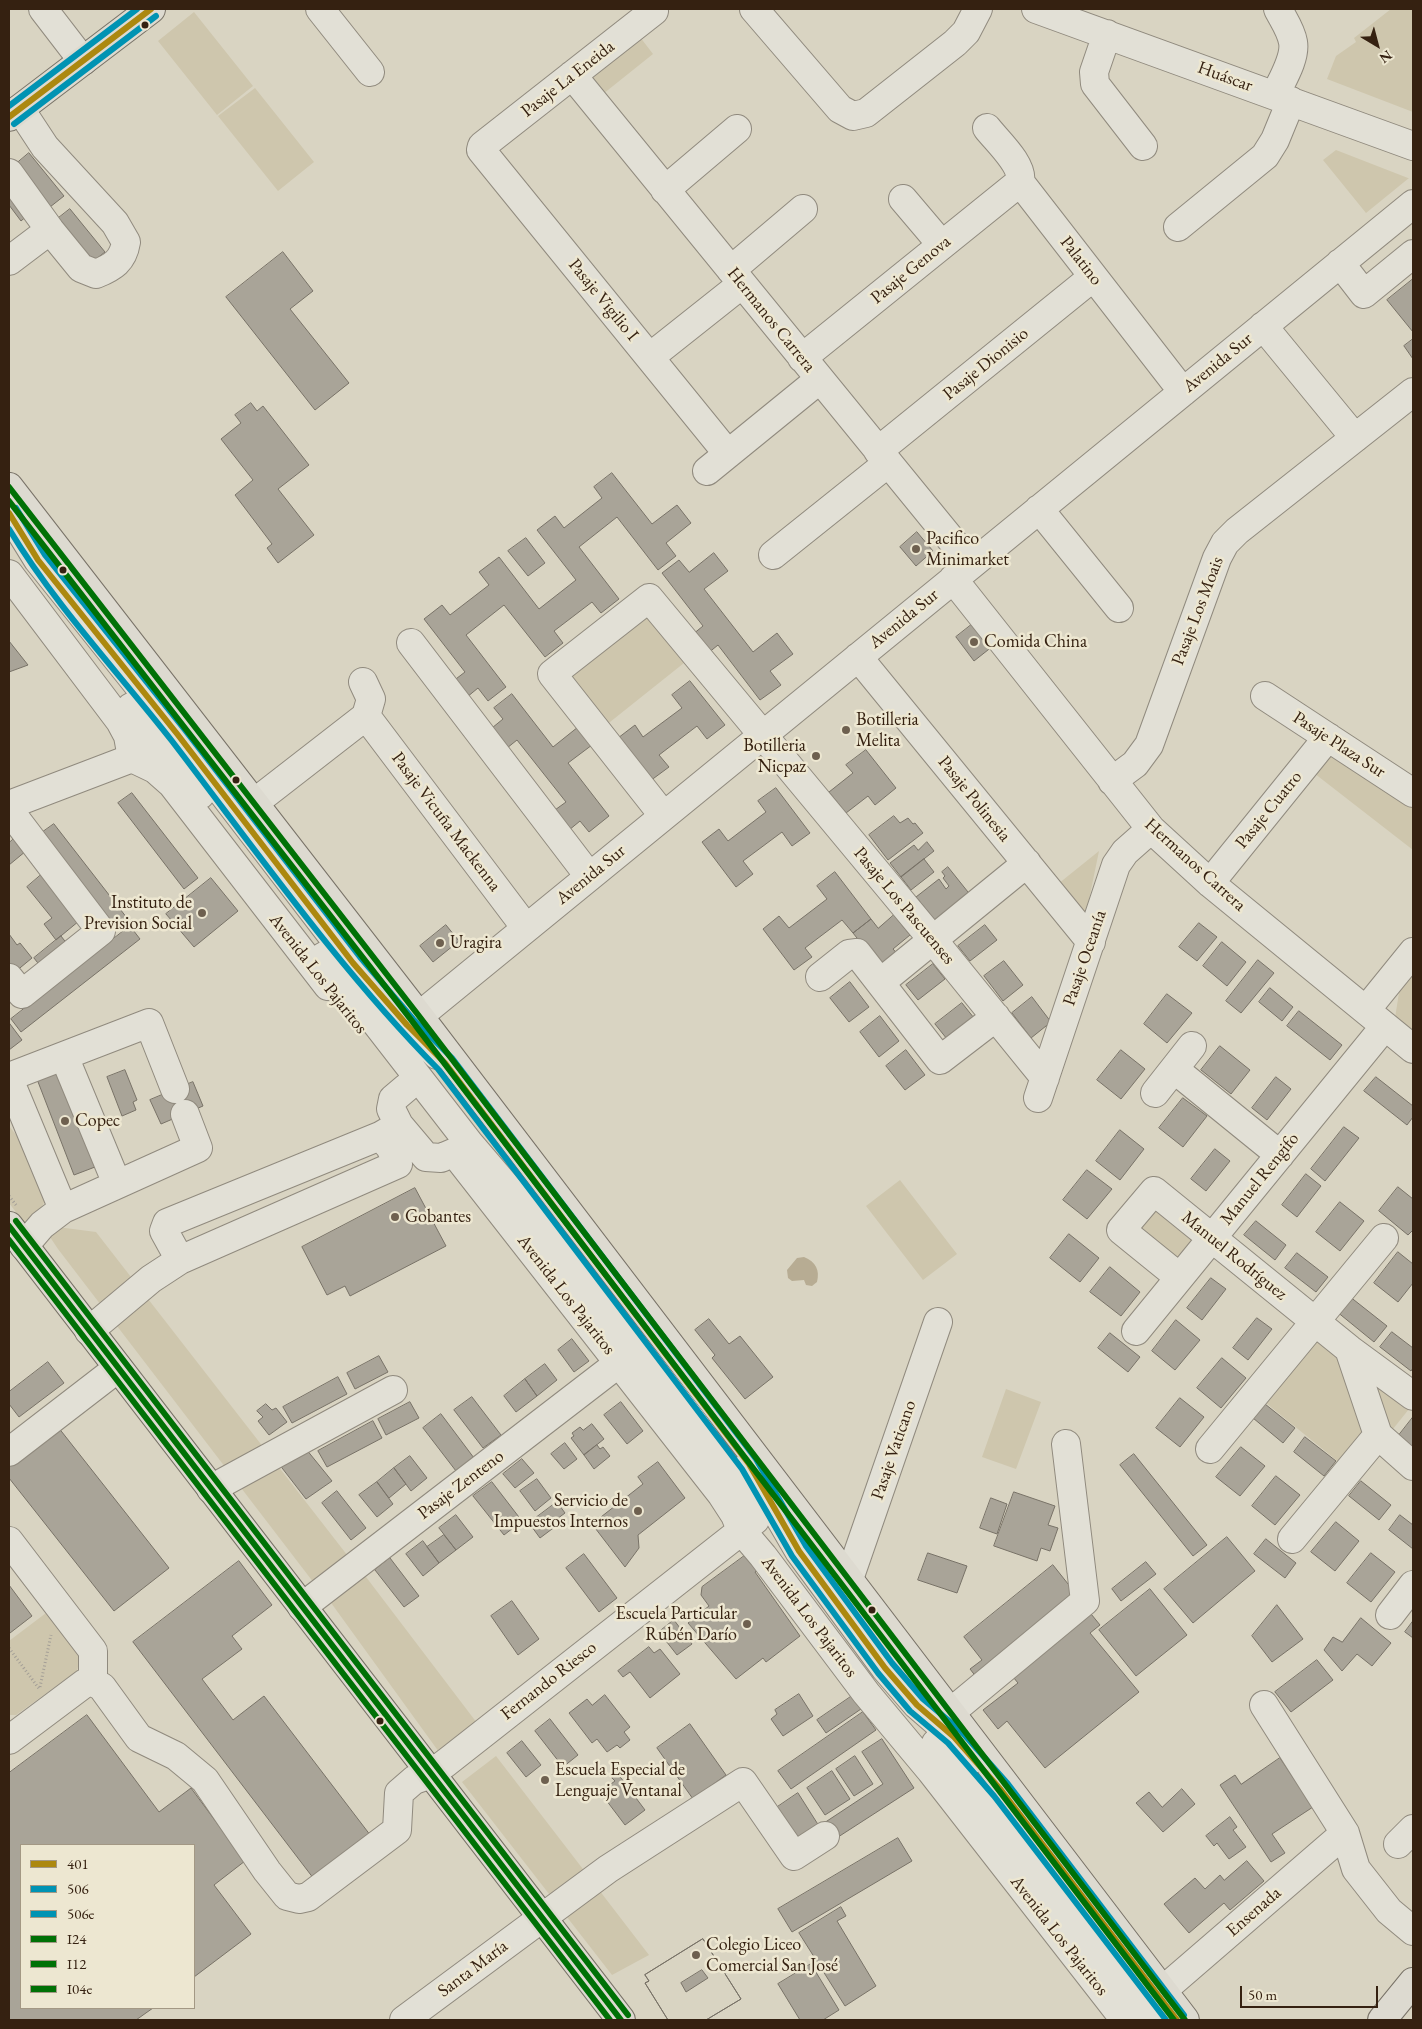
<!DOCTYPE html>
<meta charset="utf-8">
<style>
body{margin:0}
#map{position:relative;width:1422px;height:2029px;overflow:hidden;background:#d9d4c2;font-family:"EB Garamond",serif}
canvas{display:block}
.frame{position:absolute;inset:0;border:10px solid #352111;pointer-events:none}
.legend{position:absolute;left:20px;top:1844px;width:175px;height:165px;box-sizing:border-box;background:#ede7d1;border:1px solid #a39884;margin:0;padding:6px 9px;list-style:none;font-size:15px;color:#352111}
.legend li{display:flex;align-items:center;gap:10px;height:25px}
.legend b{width:25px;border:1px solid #a39884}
.north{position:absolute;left:1352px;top:20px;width:50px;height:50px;-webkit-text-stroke:4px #ede7d1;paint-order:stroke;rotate:143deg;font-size:14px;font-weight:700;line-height:20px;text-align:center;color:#352111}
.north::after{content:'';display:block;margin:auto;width:18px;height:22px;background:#352111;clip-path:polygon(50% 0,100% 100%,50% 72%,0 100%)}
.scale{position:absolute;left:1240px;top:1986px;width:138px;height:22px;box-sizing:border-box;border:2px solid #352111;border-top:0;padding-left:6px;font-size:15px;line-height:18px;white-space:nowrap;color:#352111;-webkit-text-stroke:4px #ede7d1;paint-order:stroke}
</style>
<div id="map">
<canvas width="1422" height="2029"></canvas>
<div class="frame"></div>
<ul class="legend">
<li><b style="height:6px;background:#ac880f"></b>401</li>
<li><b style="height:6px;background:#0093b3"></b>506</li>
<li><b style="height:6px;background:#0093b3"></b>506e</li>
<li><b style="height:6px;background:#007106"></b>I24</li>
<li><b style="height:6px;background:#007106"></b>I12</li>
<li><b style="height:6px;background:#007106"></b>I04e</li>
</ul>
<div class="north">N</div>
<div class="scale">50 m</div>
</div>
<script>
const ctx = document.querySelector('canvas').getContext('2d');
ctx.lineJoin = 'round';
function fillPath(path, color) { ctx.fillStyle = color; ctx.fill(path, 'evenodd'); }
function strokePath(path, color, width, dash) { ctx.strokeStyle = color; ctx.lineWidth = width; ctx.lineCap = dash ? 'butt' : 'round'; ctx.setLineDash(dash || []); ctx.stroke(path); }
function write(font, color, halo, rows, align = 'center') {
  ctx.font = font + ' "EB Garamond",serif'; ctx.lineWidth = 5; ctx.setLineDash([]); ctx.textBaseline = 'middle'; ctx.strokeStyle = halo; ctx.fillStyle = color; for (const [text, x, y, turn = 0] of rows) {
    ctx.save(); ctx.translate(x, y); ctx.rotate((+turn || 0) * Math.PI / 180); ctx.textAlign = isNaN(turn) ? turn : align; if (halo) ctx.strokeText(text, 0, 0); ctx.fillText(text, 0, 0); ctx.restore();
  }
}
fillPath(new Path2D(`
 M1391,9H1413V112L1327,79L1336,56L1356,42L1354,38Z
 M194,12L253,86L217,115L158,41Z
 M640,37L653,54L603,94L590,77Z
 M255,88L314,162L278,191L218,116Z
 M1336,150L1408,178H1409L1366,213L1323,160Z
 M647,617L684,663L605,726L568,680Z
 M1329,745L1413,800V850L1310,770Z
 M1099,851L1085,919L1058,884Z
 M1413,965V1033L1395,1018L1401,980Z
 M9,1126L51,1179C50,1196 38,1215 28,1228L9,1203Z
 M900,1180L957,1254L923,1280L866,1206Z
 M1154,1198L1202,1237L1176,1267L1129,1228Z
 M42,1225L96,1232L351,1560L317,1587L58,1249Z
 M1315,1334L1343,1356L1369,1430L1341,1464L1261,1399Z
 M1361,1371L1409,1409L1389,1434Z
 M1006,1389L1041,1402L1016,1469L982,1457Z
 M363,1573L477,1723L439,1752L329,1600Z
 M46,1613L78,1654L79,1663L77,1671L16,1715H9V1641Z
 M496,1756L649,1955L612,1975L462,1782Z`), '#cec6ad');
fillPath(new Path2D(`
 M804,1257C816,1262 820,1270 817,1282L812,1286L806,1285L804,1280L792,1281L788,1278L787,1270L797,1258Z`), '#b7ac93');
const building = new Path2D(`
 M29,153L64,196L50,207L16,164Z
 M9,196L29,214L21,221L9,205Z
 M70,209L105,252L91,263L56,220Z
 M283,252L313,291L290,309L349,383L315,410L226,297Z
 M1413,279V332L1387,300Z
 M1413,339V359L1404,346Z
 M251,403L257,411L263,406L309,465L278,489L314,535L278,563L267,548L272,544L235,495L253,480L221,439L241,423L235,415Z
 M612,473L652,524L677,505L691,523L666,543L676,556L658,570L617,517L579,547L619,599L601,613L592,602L554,631L563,643L545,657L504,605L466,635L506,687L488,701L478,688L461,702L448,685L465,672L424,619L442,605L450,615L489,585L479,572L499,557L539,609L576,580L537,530L555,516L564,528L602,498L594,487Z
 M917,532L933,551L916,566L900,547Z
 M526,538L545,563L528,576L508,551Z
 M714,553L728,571L704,589L753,652L777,633L793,654L770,671L781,685L760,700L718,645L702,658L687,639L703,626L662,573L679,560L689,572Z
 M975,622L993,646L974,661L956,637Z
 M9,641L28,665L9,672Z
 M690,681L725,725L707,739L697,726L659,755L669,767L650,781L618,738L635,725L643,737L682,708L672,695Z
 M512,694L553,747L578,727L592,745L568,763L609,816L589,832L580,821L563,835L548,815L566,802L517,740L502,752L487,732L503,719L494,708Z
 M866,750L896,788L875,805L868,796L846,813L829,792L853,773L846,765Z
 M776,788L810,833L792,846L782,832L743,861L753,874L736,887L702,842L719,829L728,841L766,812L758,801Z
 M132,793L198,878L184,889L118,803Z
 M894,816L900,823L908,818L913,824L915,823L923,833L888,860L869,835Z
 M54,824L127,918L113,929L40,834Z
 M16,837L26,851L9,865V843Z
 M927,842L934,851L901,877L890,863L914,845L918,850Z
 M924,859L934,872L911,890L901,877Z
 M948,867L972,897L938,924L916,897L939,879L946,889L949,886L943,878L945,876L942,872Z
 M835,872L871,919L853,933L842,920L805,948L812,957L794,970L763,929L779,916L789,928L827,899L817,886Z
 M41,875L79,921L56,940L44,924L52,918L27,887Z
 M211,878L238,911L194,947L166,914Z
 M894,915L910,935L893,949L901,958L884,972L853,933L871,919L878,928Z
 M1199,923L1217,937L1197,961L1179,947Z
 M446,925L459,941L433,962L420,946Z
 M985,925L997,940L970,961L958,946Z
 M130,926L140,939L21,1032L11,1019Z
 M9,934L17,945L20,943L32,958L15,972L9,965Z
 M61,936L71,949L44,971L34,958Z
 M1222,942L1246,962L1227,986L1203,966Z
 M1258,960L1274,973L1241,1013L1226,1001Z
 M1004,961L1023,985L1003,1001L984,976Z
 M933,964L945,979L918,1000L906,985Z
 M850,982L869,1007L849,1022L830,998Z
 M1270,988L1293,1007L1282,1021L1259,1002Z
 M1167,994L1192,1013L1167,1043L1144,1024Z
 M1032,997L1051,1022L1031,1038L1012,1013Z
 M962,1003L974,1018L947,1039L935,1024Z
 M1299,1011L1342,1045L1330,1060L1287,1026Z
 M880,1016L899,1041L879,1057L860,1032Z
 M10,1024L22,1040L9,1050V1025Z
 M1220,1046L1250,1070L1231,1094L1201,1070Z
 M906,1050L925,1075L905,1090L886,1066Z
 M1121,1050L1145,1069L1121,1099L1097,1080Z
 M56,1066L95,1167L74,1175L35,1074Z
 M125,1070L137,1100L133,1102L136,1110L122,1116L107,1077Z
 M1276,1077L1291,1089L1267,1120L1252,1108Z
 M1376,1077L1413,1106V1117L1407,1125L1364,1091Z
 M193,1082L203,1106L161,1124L150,1100Z
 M1183,1098L1207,1116L1183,1147L1159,1128Z
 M1344,1127L1359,1138L1325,1181L1311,1169Z
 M1120,1130L1144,1149L1120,1180L1096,1161Z
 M1215,1149L1230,1161L1206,1191L1191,1179Z
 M1087,1170L1112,1189L1087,1219L1063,1200Z
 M1306,1174L1321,1186L1297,1217L1282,1205Z
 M1398,1187L1413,1199V1230L1408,1235L1379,1211Z
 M415,1188L446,1246L350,1296L345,1286L327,1295L302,1247Z
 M1340,1202L1364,1221L1340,1251L1316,1232Z
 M1256,1221L1286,1245L1275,1260L1244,1235Z
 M1069,1234L1099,1258L1080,1282L1050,1258Z
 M1398,1252L1413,1264V1283L1398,1302L1374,1283Z
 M1297,1253L1328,1277L1316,1292L1285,1268Z
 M1110,1267L1140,1292L1121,1316L1090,1292Z
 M1211,1278L1226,1289L1202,1320L1187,1308Z
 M1349,1296L1387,1326L1374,1342L1336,1311Z
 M1257,1318L1272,1329L1248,1360L1233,1348Z
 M709,1319L729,1344L740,1336L773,1377L745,1399L712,1358L715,1355L695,1330Z
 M1176,1320L1200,1340L1175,1370L1152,1351Z
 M1392,1332L1413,1348V1368L1411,1371L1380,1347Z
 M1110,1333L1140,1357L1128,1372L1098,1348Z
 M572,1339L589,1361L574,1372L558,1350Z
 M379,1356L388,1372L355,1389L347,1373Z
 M1222,1358L1246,1378L1221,1408L1197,1388Z
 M48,1362L64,1383L19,1417L9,1404V1392Z
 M545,1364L557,1380L537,1396L525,1379Z
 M338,1377L347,1394L292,1423L283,1407Z
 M525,1379L537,1396L516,1412L504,1396Z
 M472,1397L501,1435L483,1448L454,1410Z
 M1180,1398L1204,1417L1180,1447L1156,1428Z
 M410,1402L419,1418L386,1435L378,1419Z
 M621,1402L643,1431L627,1444L604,1415Z
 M266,1404L272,1410L276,1408L287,1422L269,1435L258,1421L263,1417L257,1411Z
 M1265,1404L1295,1428L1283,1443L1253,1418Z
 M441,1414L474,1458L456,1471L423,1428Z
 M1413,1417V1448L1411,1451L1396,1439Z
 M373,1421L382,1438L327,1467L318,1451Z
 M592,1424L604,1439L584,1455L571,1438L574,1436L572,1433L580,1427L583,1430Z
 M58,1427L169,1568L114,1611L9,1478V1466Z
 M1305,1437L1336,1461L1324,1476L1294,1452Z
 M565,1443L577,1459L564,1469L551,1454Z
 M597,1445L600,1449L603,1447L610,1456L594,1469L584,1455Z
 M1241,1447L1265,1466L1240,1496L1216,1477Z
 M306,1449L332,1481L306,1499L279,1464Z
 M1134,1454L1207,1545L1193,1556L1120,1465Z
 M410,1456L427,1478L411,1491L394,1468Z
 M522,1459L534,1473L515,1488L503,1474Z
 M658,1462L685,1498L638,1535L639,1548L625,1567L592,1524L643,1484L638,1477Z
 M394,1468L406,1484L389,1498L377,1482Z
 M1276,1476L1300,1495L1275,1525L1252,1506Z
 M537,1479L551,1498L535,1511L520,1491Z
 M1361,1481L1391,1505L1379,1520L1349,1496Z
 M377,1482L393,1504L377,1517L359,1495Z
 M492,1482L522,1521L504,1535L473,1496Z
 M337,1491L366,1528L351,1540L322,1503Z
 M1014,1492L1055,1506L1048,1525L1058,1528L1050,1551L1041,1548L1037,1561L994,1546Z
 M991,1498L1007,1504L997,1534L980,1528Z
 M557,1502L565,1513L557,1519L560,1523L540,1538L529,1523Z
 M456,1515L473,1537L456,1550L439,1528Z
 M1400,1515L1413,1525V1549L1389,1530Z
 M1336,1522L1359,1541L1335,1571L1311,1552Z
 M444,1535L456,1550L439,1563L427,1547Z
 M1227,1537L1255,1571L1193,1623L1164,1589Z
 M1266,1539L1296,1563L1285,1578L1254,1554Z
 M423,1541L439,1563L423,1576L406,1554Z
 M928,1553L967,1566L957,1593L918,1580Z
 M1371,1553L1395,1572L1371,1602L1347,1583Z
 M584,1554L617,1598L599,1612L566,1568Z
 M747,1554L763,1567L755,1572L800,1636L766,1662L763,1658L736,1679L688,1623L709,1606L701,1595L702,1587Z
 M390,1558L419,1596L404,1607L375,1570Z
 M239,1561L272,1605L232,1636L242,1649L202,1679L233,1720L264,1696L374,1840L317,1883L133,1642Z
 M1146,1562L1156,1574L1121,1601L1112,1589Z
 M1053,1565L1076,1594L977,1678L970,1669L982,1660L964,1637Z
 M9,1585L32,1616L10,1633L9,1631Z
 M1150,1589L1187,1635L1136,1676L1099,1630Z
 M512,1601L539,1639L518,1655L491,1616Z
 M1277,1605L1303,1639L1272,1662L1252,1636Z
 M1087,1609L1100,1625L1090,1633L1139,1692L1045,1768L1007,1721L998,1729L983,1710L1018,1683L1009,1672Z
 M1361,1618L1391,1643L1372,1666L1357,1654L1342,1671L1324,1650L1333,1637L1342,1642Z
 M674,1620L692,1644L677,1655L659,1632Z
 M1413,1621V1638L1405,1632Z
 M649,1647L654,1653L660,1649L680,1674L650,1698L630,1672L623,1677L618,1671Z
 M1317,1660L1333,1680L1291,1712L1275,1692Z
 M799,1694L813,1716L783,1736L771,1719L777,1714L775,1710Z
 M605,1695L630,1727L624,1732L630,1740L620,1748L617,1745L607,1752L597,1739L592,1743L569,1713L587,1699L592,1705Z
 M852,1696L861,1709L826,1733L817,1720Z
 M863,1712L876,1730L791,1789L778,1771Z
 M87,1715L159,1812L191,1788L245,1861L214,1885L251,1934L194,1977V1845H21V2008H153L136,2020H9V1773Z
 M550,1719L578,1755L563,1767L535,1731Z
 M690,1724L726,1775L693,1799L657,1748Z
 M882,1739L914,1788L835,1839L824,1823L883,1784L862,1752Z
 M522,1741L541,1765L526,1777L507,1753Z
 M855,1756L873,1784L854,1796L836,1769Z
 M1280,1758L1313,1807L1272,1834L1285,1853L1271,1862L1220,1785L1235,1775L1241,1784Z
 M832,1771L850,1799L825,1815L807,1788Z
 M618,1774L645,1810L625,1825L600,1792L615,1781L612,1778Z
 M1182,1789L1195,1804L1163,1832L1136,1803L1149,1792L1162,1807Z
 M798,1793L819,1826L795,1842L773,1810Z
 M1230,1817L1237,1827L1233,1830L1246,1847L1229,1859L1217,1843L1214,1846L1206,1836Z
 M898,1838L912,1861L792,1932L778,1909Z
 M1247,1861L1264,1881L1230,1910L1224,1903L1189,1933L1164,1904L1195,1878L1205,1889L1220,1875L1224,1880Z
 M841,1907L846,1916L837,1921L876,1986L845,2006L799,1933Z
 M703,1939L741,1999L706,2020H668L645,1983L649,1981L645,1975ZM702,1970L708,1978L686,1992L681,1983Z
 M703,1939L741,1999L706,2020H668L645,1983L649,1981L645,1975Z
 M811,1964L839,2010L823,2020H800L778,1984Z`);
fillPath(building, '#a9a498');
strokePath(building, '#787267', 1);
const minor = new Path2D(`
 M43,9L83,61
 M320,9L370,72
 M754,9L840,109L853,116L866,113L955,43L966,32L978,9
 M1036,9L1413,146
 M654,11L482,146L481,150L728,454
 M1107,34L1094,72L1095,84L1143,146
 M572,75L971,564
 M1275,95C1282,80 1296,58 1293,42C1291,30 1283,19 1278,9
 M987,128C997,141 1024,165 1020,182L1183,392
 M9,173L50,230L81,268L96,274C113,267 123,261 126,242L115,223L45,147L20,109
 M665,190L737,129
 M903,199L942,245
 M1178,227L1265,156L1275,140L1291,101
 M9,261L50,230
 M1340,263L1364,294L1413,254
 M731,270L803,209
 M1263,326L1355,438
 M650,357L742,284
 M802,358L1020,182
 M878,451L1093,277
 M707,471L820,379
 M1039,509L1119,608
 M9,513L38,560L178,735L353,963L407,1025L437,1055
 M773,555L888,463
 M9,574L120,721L128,736L132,758
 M953,579L1151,829L1210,883L1413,1049
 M411,643L589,876
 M858,657L1091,942
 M1265,696L1413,793
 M131,707L200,795
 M366,716L526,928
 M132,758L155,769L172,784L328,986
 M1112,781L1135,764L1149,745L1217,558L1225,543L1237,531L1413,392
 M254,803L366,716L371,699L363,682
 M9,805L148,752
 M9,810L101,931L22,994L9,978
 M663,815L552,674L649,598L933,940L1045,1078
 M1210,883L1328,737
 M324,956L469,1143L558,1247L690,1418L757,1511
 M820,977L849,954L857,953L940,1060L996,1017
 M881,982L1027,863
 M1366,1010L1413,952
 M419,1016L1413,204
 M64,1056L117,1184
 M1174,1069L1280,1155
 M9,1077L149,1023L175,1089
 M9,1079L63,1209L42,1225L24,1246
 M1155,1093L1192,1046
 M1038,1098L1116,865L1125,852L1151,829
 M399,1125L391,1109L393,1099L406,1088
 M380,1136L399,1125L426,1157L441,1158L455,1152
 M460,1160L722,1495L735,1515L741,1530L763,1556L866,1693L931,1771L1125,2020
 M63,1209L198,1148L185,1114
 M1179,1277L1121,1230L1154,1191L1349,1349L1378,1435L1413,1466
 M89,1331L151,1279L180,1260L398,1164L390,1147L380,1136L167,1223L164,1231L180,1260
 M1136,1331L1385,1026
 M1349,1349L1413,1396
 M1210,1449L1384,1238
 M9,1452L118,1368
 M749,1465L799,1551L885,1668L917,1705L954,1737L973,1759
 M211,1489L393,1390
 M1292,1539L1378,1435
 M9,1541L93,1651V1682
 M849,1579L938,1322
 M302,1607L619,1363
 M1390,1615L1413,1585
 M1264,1705L1345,1833L1356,1869L1389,1911L1413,1931
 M951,1712L1085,1601L1066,1444
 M9,1740L85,1683L93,1682L102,1687L139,1738L176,1756L205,1780L267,1871L287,1896L299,1899L308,1897L397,1830L399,1793L414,1780L431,1774L447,1762L755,1520
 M936,1743L1151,2020
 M1398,1844L1413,1829
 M1162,1991L1345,1833
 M404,2020L608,1869L743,1782L794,1856L825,1836`);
const major = new Path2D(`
 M9,117L151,9
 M9,487L419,1016L1185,2020
 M9,1226L621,2020
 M1382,2020L1413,1982`);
strokePath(minor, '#908a7e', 30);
strokePath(major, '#787267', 30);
strokePath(new Path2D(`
 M9,1196L16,1205
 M9,1648L40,1690
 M40,1687L51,1635`), '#a39e96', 3, [1, 2.5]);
strokePath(minor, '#e2e0d6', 28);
strokePath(major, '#dddad0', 28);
strokePath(new Path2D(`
 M9,117L151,9
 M9,513L38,560L178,735L353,963L407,1025L445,1063L749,1464L799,1551L885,1668L917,1705L954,1737L1001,1790L1177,2020`), '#ac880f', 6);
strokePath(new Path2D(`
 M14,124L156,16
 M9,529C55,605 117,671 172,741C258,853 339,969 438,1069L742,1469L792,1556L878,1673L910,1711L948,1743L994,1796L1166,2020`), '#0093b3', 6);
strokePath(new Path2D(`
 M9,106L137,9
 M16,508L45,555L185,730L360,957L413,1019L452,1058L756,1459L806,1546L892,1663L923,1699L961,1731L1008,1784L1184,2015`), '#0093b3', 6);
strokePath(new Path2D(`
 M9,487L419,1016L1185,2020
 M9,1226L621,2020`), '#007106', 6);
strokePath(new Path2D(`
 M9,501L412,1021L1174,2020
 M9,1240L610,2020`), '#007106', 6);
strokePath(new Path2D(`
 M16,1221L628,2015`), '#007106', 6);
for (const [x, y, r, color] of [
 [145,25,4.5,"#352111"],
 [916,549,5,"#6e604f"],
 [63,570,4.5,"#352111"],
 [974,642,5,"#6e604f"],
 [846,730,5,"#6e604f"],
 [816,756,5,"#6e604f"],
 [236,780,4.5,"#352111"],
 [202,913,5,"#6e604f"],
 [440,943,5,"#6e604f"],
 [65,1121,5,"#6e604f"],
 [395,1217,5,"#6e604f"],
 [638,1511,5,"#6e604f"],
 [872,1610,4.5,"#352111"],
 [747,1624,5,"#6e604f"],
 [380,1721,4.5,"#352111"],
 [545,1780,5,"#6e604f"],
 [696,1955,5,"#6e604f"]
]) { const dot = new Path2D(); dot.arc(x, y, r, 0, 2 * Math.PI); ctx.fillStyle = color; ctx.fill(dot); strokePath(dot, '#ede7d1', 2); }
write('18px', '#352111', '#ede7d1', [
 ["Huáscar",1225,77,20],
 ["Pasaje La Eneida",568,79,-38],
 ["Palatino",1081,261,52],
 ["Pasaje Genova",911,270,-39],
 ["Pasaje Vigilio I",603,300,51],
 ["Hermanos Carrera",771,320,51],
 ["Avenida Sur",1218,363,-39],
 ["Pasaje Dionisio",986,364,-39],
 ["Pasaje Los Moais",1198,611,-69],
 ["Avenida Sur",904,619,-39],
 ["Pasaje Plaza Sur",1339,745,33],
 ["Pasaje Polinesia",974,799,51],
 ["Pasaje Cuatro",1269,810,-51],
 ["Pasaje Vicuña Mackenna",446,822,53],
 ["Hermanos Carrera",1195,865,42],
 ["Avenida Sur",591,875,-39],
 ["Pasaje Los Pascuenses",904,906,50],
 ["Pasaje Oceanía",1085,958,-71],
 ["Avenida Los Pajaritos",318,974,52],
 ["Manuel Rengifo",1260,1179,-51],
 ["Manuel Rodríguez",1234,1256,39],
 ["Avenida Los Pajaritos",566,1295,52],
 ["Pasaje Vaticano",894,1450,-71],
 ["Pasaje Zenteno",461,1485,-37],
 ["Avenida Los Pajaritos",809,1617,53],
 ["Fernando Riesco",549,1681,-38],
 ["Ensenada",1254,1912,-41],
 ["Avenida Los Pajaritos",1059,1936,52],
 ["Santa María",473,1969,-37]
]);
write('18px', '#352111', '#ede7d1', [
 ["Pacifico",926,539],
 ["Minimarket",926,560],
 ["Comida China",984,642],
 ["Botilleria",856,720],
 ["Melita",856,741],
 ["Botilleria",806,746,"right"],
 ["Nicpaz",806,767,"right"],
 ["Instituto de",192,903,"right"],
 ["Prevision Social",192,924,"right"],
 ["Uragira",450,943],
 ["Copec",75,1121],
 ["Gobantes",405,1217],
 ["Servicio de",628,1501,"right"],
 ["Impuestos Internos",628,1522,"right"],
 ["Escuela Particular",737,1614,"right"],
 ["Rubén Darío",737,1635,"right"],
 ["Escuela Especial de",555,1770],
 ["Lenguaje Ventanal",555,1791],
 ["Colegio Liceo",706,1945],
 ["Comercial San José",706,1966]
], 'left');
</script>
